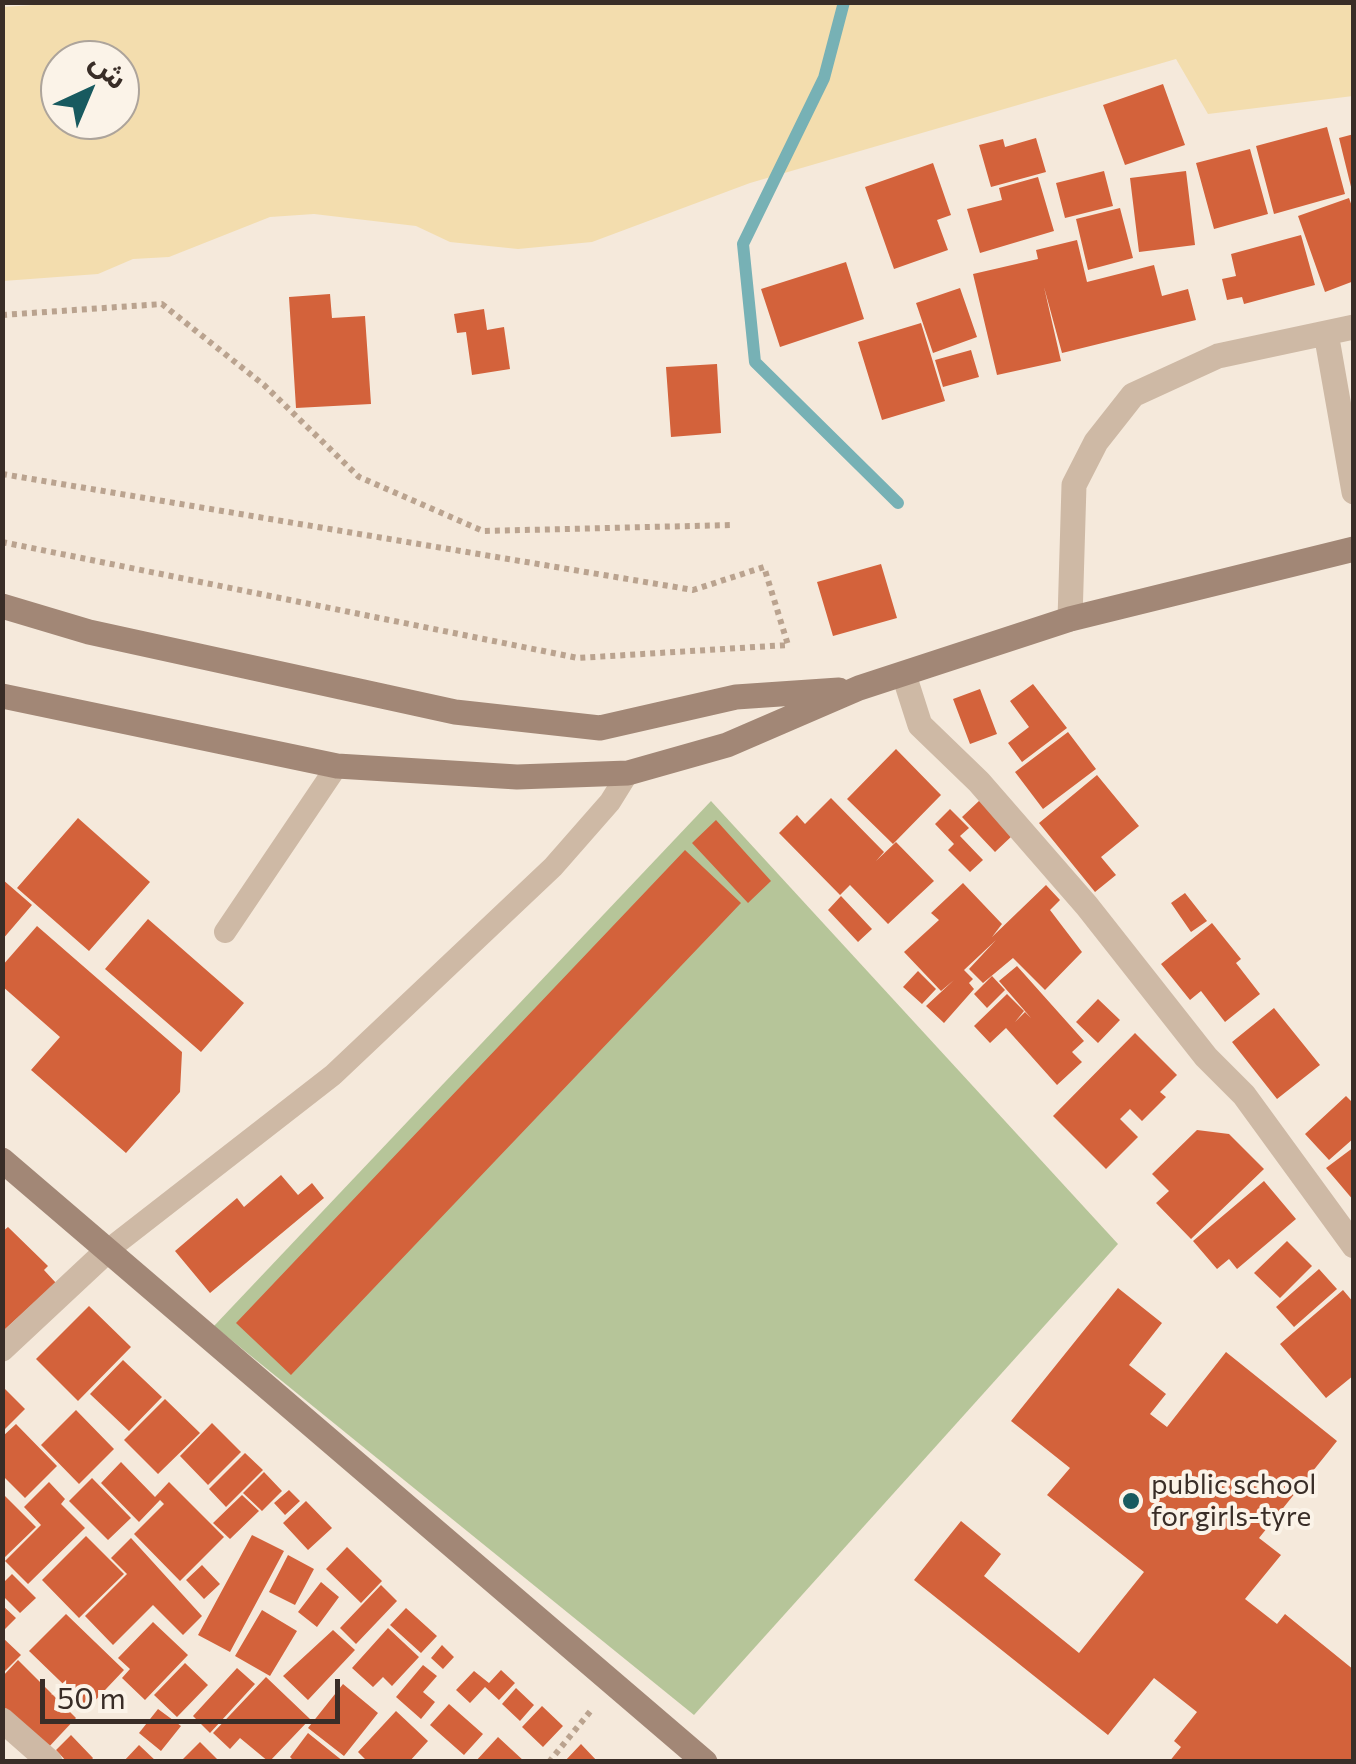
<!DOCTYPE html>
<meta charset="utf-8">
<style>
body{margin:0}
#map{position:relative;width:1356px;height:1764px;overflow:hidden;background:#f5e9db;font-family:Commissioner,"Noto Sans Arabic",sans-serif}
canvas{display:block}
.frame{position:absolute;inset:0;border:5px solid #392d27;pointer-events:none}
.north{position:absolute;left:40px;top:40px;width:100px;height:100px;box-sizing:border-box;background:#fbf3e8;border:2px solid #ada49b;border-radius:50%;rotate:44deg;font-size:28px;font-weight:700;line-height:40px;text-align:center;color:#392d27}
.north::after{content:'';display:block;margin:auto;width:35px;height:45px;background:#185a5f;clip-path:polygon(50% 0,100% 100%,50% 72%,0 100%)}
.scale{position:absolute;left:40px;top:1679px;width:300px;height:45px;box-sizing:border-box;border:5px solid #392d27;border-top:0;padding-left:12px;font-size:30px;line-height:35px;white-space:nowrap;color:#392d27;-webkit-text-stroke:8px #fbf3e8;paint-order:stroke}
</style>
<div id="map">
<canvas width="1356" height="1764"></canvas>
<div class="frame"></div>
<div class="north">ش</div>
<div class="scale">50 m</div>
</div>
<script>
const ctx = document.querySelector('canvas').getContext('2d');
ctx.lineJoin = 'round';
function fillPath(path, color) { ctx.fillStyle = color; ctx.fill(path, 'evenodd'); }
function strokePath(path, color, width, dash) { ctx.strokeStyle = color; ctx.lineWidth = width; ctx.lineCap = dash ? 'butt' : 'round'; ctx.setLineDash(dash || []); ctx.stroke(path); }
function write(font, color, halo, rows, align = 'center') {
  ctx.font = font + ' Commissioner,sans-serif'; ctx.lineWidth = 8; ctx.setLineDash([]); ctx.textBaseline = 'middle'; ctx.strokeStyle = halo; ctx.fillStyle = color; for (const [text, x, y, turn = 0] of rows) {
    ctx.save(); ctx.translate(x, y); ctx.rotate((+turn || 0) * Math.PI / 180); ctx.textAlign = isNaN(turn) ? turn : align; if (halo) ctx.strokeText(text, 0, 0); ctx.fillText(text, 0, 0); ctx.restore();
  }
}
fillPath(new Path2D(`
 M711,801L1118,1244L694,1715L214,1326Z`), '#b6c599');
fillPath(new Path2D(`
 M80,2L1353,3V96L1208,114L1176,59L750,183L592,242L518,249L450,242L416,226L314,214L270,217L169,257L133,259L98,274L3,281V7ZM60,60H120V120H60Z`), '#f3ddae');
strokePath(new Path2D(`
 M844,2L824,78L743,244L755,362L898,503`), '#77b1b5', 12);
fillPath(new Path2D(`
 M1163,84L1185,145L1125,165L1103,105Z
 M1327,127L1345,194L1274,214L1256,146Z
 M1354,134V190L1352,191L1339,138Z
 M1036,138L1046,172L991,187L979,145L1003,139L1005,147Z
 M1250,149L1268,214L1214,229L1196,163Z
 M933,163L951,215L937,220L948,250L894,269L865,187Z
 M1104,171L1113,206L1065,218L1056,183Z
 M1186,171L1195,245L1139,252L1130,178Z
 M1038,177L1054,231L980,253L967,209L1002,200L999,188Z
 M1349,198L1354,212V281L1325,292L1298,216Z
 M1120,208L1133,258L1088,270L1076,219Z
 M1301,235L1315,285L1244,304L1242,297L1227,300L1222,279L1236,276L1231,254Z
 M1077,240L1087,282L1154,265L1162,296L1188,289L1196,320L1062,353L1044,287L1061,361L997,375L973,274L1038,259L1036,250Z
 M846,262L864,319L780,347L761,289Z
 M960,288L977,337L933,353L916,303Z
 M330,294L332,318L365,316L371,404L296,408L289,297Z
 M484,309L487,330L504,327L510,369L472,375L466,332L457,333L454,314Z
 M921,323L945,401L882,420L858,342Z
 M971,350L979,377L943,387L935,360Z
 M717,364L721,433L671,437L666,367Z
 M881,564L897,618L833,636L817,582Z
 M1033,684L1067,728L1022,762L1008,743L1029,727L1010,701Z
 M980,689L997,734L970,744L953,699Z
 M1068,732L1096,769L1043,809L1015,772Z
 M896,749L941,795L893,844L847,799Z
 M1097,775L1139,826L1101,857L1116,875L1095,892L1039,823Z
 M831,798L884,852L876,861L896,842L934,881L888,924L850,885L840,895L779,833L797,815L805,824Z
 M980,800L1013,835L995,852L962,817Z
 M950,809L969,828L960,836L983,860L970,872L948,850L954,844L935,824Z
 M78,818L150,882L89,951L17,888Z
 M716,820L771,881L748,903L692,843Z
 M685,850L741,903L291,1375L236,1323Z
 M2,879L32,905L2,940Z
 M963,883L1002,924L992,937L1046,885L1060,900L1050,910L1082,952L1045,990L1013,958L983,983L969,969L996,940L964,970L973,979L969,983L974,989L944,1023L926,1006L954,980L941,991L904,952L939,920L931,913Z
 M1185,893L1207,921L1191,932L1171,903Z
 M841,896L872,929L858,942L828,910Z
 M148,919L244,1003L201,1052L105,969Z
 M1212,923L1241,959L1236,963L1260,994L1225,1022L1201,991L1190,1000L1161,964Z
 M37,926L182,1052L180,1092L126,1153L31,1070L60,1037L2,986V966Z
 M1017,966L1084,1041L1072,1052L1082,1062L1057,1085L1006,1028L990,1043L974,1026L1007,994L1024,1011L1015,1022L1025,1012L1031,1018L999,981Z
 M918,971L936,989L922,1004L903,987Z
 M992,976L1005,990L987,1008L974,994Z
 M1098,999L1120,1020L1098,1043L1076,1022Z
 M1274,1008L1320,1065L1277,1099L1232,1042Z
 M1135,1033L1177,1075L1160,1092L1166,1097L1142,1121L1130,1109L1120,1119L1138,1137L1106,1169L1053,1116Z
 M1346,1096L1354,1104V1138L1329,1160L1305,1134Z
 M1197,1130L1229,1134L1264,1169L1191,1239L1156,1203L1169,1191L1152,1174Z
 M1354,1147V1201L1326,1168Z
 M281,1175L298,1195L312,1183L324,1198L210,1293L175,1251L237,1198L244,1207Z
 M1264,1181L1296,1219L1237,1269L1229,1259L1217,1269L1193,1241Z
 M8,1227L48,1266L44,1270L56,1283L2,1332V1232Z
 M1287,1241L1312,1266L1280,1298L1254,1273Z
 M1319,1269L1337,1289L1294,1327L1276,1307Z
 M1118,1288L1162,1323L1129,1365L1166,1394L1150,1414L1167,1427L1226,1352L1337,1441L1259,1538L1281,1555L1245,1599L1277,1624L1285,1614L1354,1670V1762H1169L1181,1747L1174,1741L1197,1712L1154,1678L1108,1735L914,1580L961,1521L1001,1554L984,1576L1079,1653L1144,1572L1047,1495L1070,1468L1011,1421Z
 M1343,1290L1354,1303V1375L1326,1398L1280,1344Z
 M89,1306L131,1347L78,1401L36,1359Z
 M123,1360L162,1397L129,1431L90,1394Z
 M2,1386L25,1409L2,1432Z
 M165,1399L200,1433L158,1474L124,1440Z
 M76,1410L114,1449L79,1484L41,1445Z
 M212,1423L241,1452L208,1485L180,1456Z
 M16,1424L57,1466L25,1498L2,1475V1437Z
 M245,1453L263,1470L226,1507L209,1489Z
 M121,1462L155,1497L169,1482L224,1537L180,1581L134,1534L164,1504L160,1500L139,1522L101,1483Z
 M264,1472L282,1491L262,1511L243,1493Z
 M92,1478L131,1518L108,1540L69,1501Z
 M49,1482L65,1499L61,1504L85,1528L28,1584L5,1561L41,1525L24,1507Z
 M289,1490L300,1501L285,1515L274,1503Z
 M2,1493L36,1527L2,1560Z
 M242,1495L259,1511L230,1539L213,1523Z
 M306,1501L332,1528L308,1550L283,1523Z
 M252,1535L284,1551L230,1652L198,1635Z
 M86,1536L124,1574L79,1618L42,1580Z
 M131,1538L202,1616L183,1635L153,1605L113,1645L85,1616L127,1574L111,1558Z
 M347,1547L382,1581L361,1603L326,1569Z
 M288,1555L314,1569L295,1605L269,1592Z
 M202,1565L220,1584L204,1599L186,1580Z
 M12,1574L36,1598L20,1613L2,1595V1584Z
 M321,1582L339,1597L317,1627L298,1612Z
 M381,1585L397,1601L356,1644L340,1628Z
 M2,1605L16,1618L2,1632Z
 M406,1608L437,1636L421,1653L390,1625Z
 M262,1610L297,1631L270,1676L235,1656Z
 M66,1614L124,1670L88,1708L29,1651Z
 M153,1622L188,1655L145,1700L122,1678L130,1669L118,1658Z
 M388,1628L419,1657L392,1686L383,1677L373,1687L352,1668Z
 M333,1630L355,1650L308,1700L283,1676Z
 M2,1637L21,1655L2,1674Z
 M442,1645L454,1657L443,1669L431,1658Z
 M18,1660L76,1718L46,1750L2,1712V1677Z
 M185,1663L208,1685L177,1717L154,1695Z
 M423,1665L437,1676L423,1692L435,1702L421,1719L396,1697Z
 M237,1668L255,1684L210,1733L193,1716Z
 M501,1670L515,1683L499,1700L485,1687L470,1703L456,1690L474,1671L489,1683Z
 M266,1677L310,1719L269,1762L240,1738L230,1749L213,1733Z
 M343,1684L378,1713L344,1756L308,1728Z
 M516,1688L534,1705L520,1721L502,1704Z
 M449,1704L483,1734L464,1755L430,1725Z
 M542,1706L563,1726L543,1747L522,1727Z
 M158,1709L181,1726L161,1751L139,1733Z
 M396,1711L428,1741L409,1762H368L358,1752Z
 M308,1733L344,1762H295L290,1757Z
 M71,1735L93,1758L90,1762H67L56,1750Z
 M498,1737L525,1762H475Z
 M200,1742L220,1762L183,1759Z
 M581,1744L598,1762H564Z
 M139,1745L157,1762H123Z`), '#d3623b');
strokePath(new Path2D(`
 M2,315L162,304L264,385L359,477L483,531L732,525
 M2,474L693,590L764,567L788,645L578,658L2,542
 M549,1762L593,1708`), '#baa38f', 6, [5, 5]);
strokePath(new Path2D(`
 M225,932L337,766
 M108,1250L333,1075L553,867L610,802L628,773`), '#ceb9a5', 22);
strokePath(new Path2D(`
 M1326,333L1354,492
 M1070,619L1074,485L1096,442L1133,395L1218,356L1354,327
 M904,675L920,725L979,782L1087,906L1206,1057L1244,1095L1354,1246
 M2,1349L108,1250
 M2,1720L50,1762`), '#ceb9a5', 25);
strokePath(new Path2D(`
 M2,606L89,632L455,712L600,728L736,697L839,690
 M2,696L337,766L517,777L628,773L727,745L859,688L1070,619L1354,549
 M2,1160L705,1762`), '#a28776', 25);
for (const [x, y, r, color] of [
 [1131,1501,10,"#185a5f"]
]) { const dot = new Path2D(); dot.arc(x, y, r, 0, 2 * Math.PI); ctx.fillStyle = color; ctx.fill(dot); strokePath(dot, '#fbf3e8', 4); }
write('28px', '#392d27', '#fbf3e8', [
 ["public school",1151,1485],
 ["for girls-tyre",1151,1517]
], 'left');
</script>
